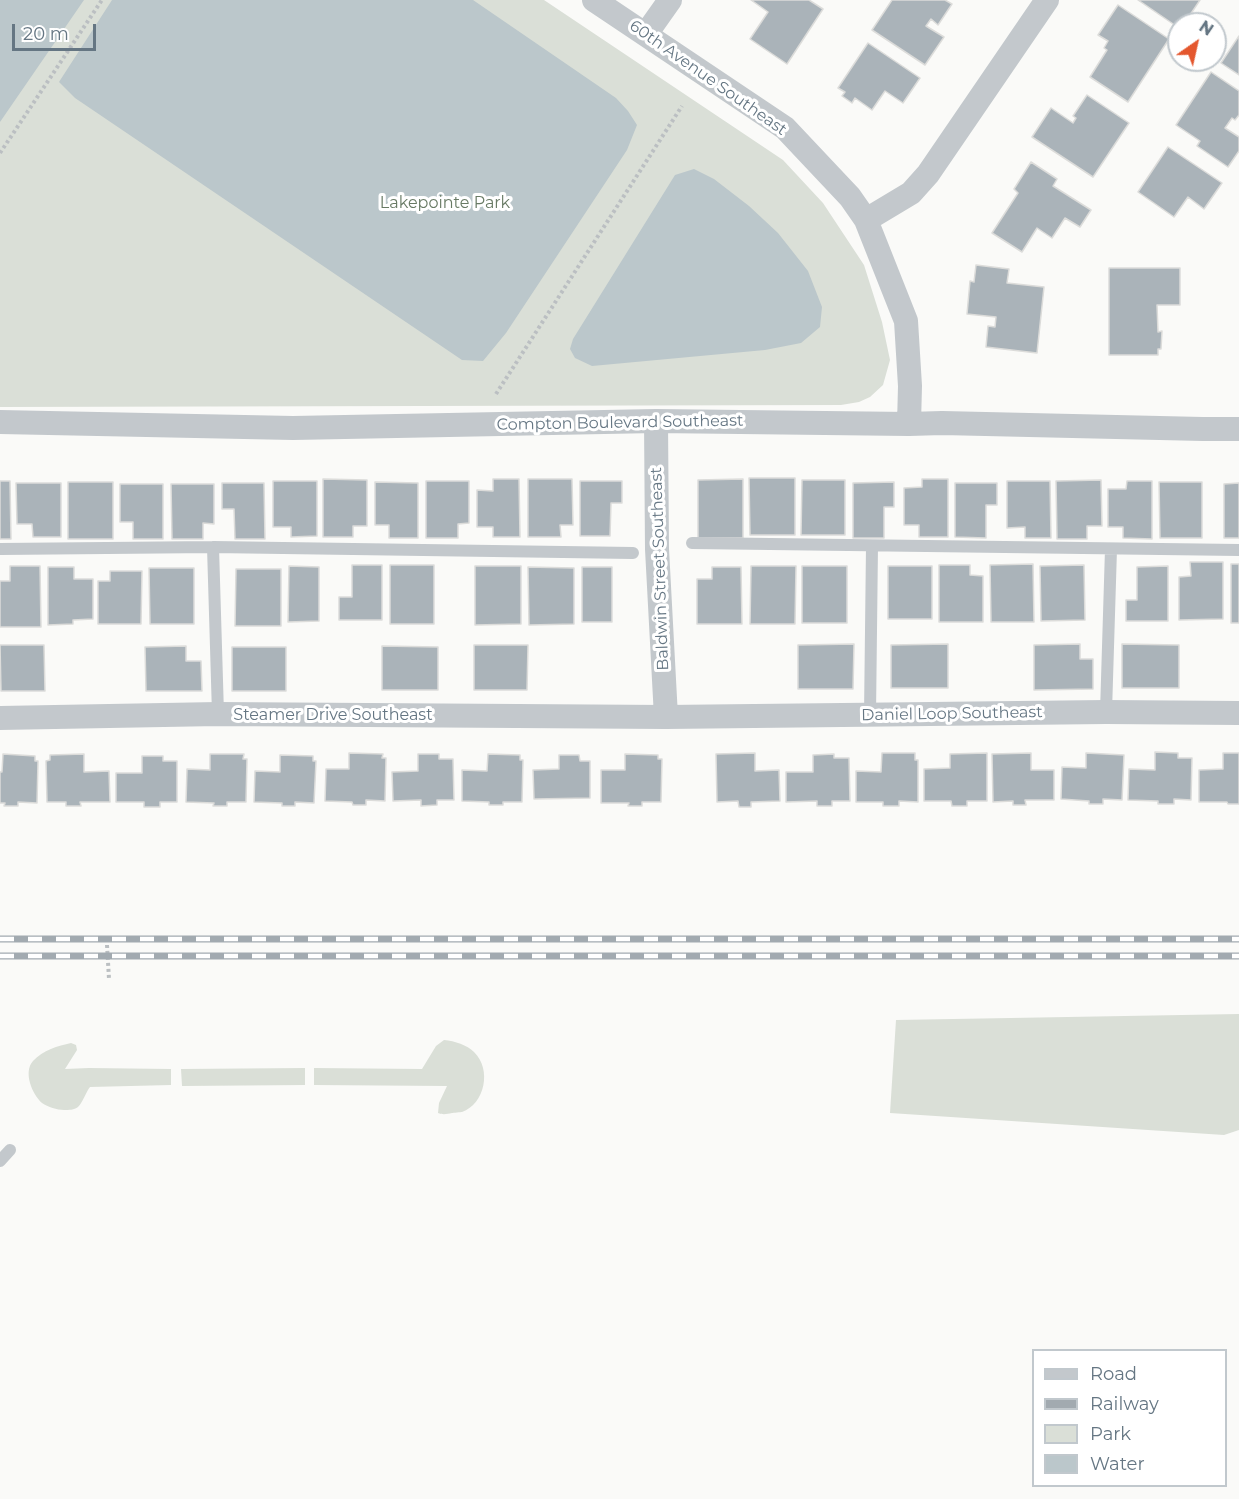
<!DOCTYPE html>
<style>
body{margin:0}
#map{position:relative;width:1239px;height:1499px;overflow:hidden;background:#fafaf8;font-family:Montserrat,sans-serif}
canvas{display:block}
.legend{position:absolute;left:1032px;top:1349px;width:195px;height:138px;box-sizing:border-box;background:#fff;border:2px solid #c1c8cd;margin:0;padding:8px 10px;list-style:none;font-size:18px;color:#657683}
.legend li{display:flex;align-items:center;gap:12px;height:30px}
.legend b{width:30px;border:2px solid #c1c8cd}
.north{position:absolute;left:1167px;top:12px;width:60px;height:60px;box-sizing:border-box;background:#fff;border:2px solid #c1c8cd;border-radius:50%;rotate:34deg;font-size:16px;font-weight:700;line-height:24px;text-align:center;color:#657683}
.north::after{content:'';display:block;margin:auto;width:21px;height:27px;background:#e4572e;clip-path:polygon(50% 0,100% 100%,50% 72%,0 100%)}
.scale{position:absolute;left:12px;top:24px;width:84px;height:27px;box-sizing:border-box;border:3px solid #657683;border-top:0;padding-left:8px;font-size:18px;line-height:21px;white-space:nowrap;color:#657683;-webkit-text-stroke:4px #fff;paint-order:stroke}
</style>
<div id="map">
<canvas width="1239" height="1499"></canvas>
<ul class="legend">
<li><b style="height:8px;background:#c3c8cc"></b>Road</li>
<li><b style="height:8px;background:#a2aab0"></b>Railway</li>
<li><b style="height:16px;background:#dadfd7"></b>Park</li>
<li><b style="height:16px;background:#bbc7cb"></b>Water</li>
</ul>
<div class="north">N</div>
<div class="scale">20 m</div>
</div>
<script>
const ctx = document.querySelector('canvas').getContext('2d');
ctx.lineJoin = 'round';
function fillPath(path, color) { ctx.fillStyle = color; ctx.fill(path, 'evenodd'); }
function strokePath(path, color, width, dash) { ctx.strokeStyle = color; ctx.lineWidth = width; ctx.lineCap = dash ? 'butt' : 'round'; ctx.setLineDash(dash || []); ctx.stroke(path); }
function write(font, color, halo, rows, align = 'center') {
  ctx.font = font + ' Montserrat,sans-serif'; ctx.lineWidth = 6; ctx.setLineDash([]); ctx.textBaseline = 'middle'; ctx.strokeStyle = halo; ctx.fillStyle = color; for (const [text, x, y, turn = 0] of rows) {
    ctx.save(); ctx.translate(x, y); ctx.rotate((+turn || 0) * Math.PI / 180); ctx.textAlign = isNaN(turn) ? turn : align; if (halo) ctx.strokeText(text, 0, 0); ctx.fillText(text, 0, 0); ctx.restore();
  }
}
fillPath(new Path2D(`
 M0,0H544L783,160L823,203L864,265L882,322L890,360L883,385L870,397L859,402L841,405L0,407Z
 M1239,1014V1130L1224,1135L890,1113L896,1020Z
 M444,1040C455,1041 467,1045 474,1052C492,1069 485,1104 462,1112C461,1112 453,1113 452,1113C447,1114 443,1115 438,1113L439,1103L447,1086L314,1085V1068L422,1069L436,1046Z
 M71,1043L76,1045L77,1050L65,1069L89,1068L171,1069V1085L90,1087C86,1092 83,1102 78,1107C74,1110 69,1110 64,1110C57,1110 48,1107 42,1103C32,1094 23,1072 33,1061C43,1050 58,1046 71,1043Z
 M305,1068V1085L182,1086L181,1069Z`), '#dadfd7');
fillPath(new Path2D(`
 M0,0H84L0,122Z
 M112,0H473L616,98L628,111L637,125L627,150L506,333L483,361L462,360L75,98L59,82Z
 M694,169L714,179L749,206L778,233L808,271L822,307L820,327L801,343L765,350L592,366L575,358L570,349L573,339L675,175Z`), '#bbc7cb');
const building = new Path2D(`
 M751,0H809L823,9L787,64L750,39L768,12Z
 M892,0H945L952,4L938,25L931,19L926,26L944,37L925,65L872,30Z
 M1138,0H1200L1184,24H1179V28Z
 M1118,5L1169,39L1128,102L1090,77L1107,50L1104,48L1108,41L1098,35Z
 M1239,36V75L1221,63Z
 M868,43L920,78L903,103L885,91L872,110L855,98L852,103L842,96L845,92L838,88Z
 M1211,72L1239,91V115L1235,120L1232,118L1225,128L1239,137V151L1228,167L1197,146L1200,141L1176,125Z
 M1087,95L1129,123L1093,177L1032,137L1051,108L1073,123L1076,118L1073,116Z
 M1168,147L1222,183L1204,209L1188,197L1174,217L1138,192Z
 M1031,162L1057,179L1053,186L1091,210L1080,227L1065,218L1052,238L1037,228L1022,252L992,233L1018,193L1014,189Z
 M976,265L1009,269L1007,283L1044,287L1037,353L986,347L988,326L995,327L996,317L967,314L970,281L974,282Z
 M1109,268H1180V305H1157L1158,332L1162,331L1161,349H1158V355H1109Z
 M749,478H795V535H750Z
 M323,479L367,480V526H353V537H323Z
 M493,479H519L520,537H493V527H477V490L493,491Z
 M528,479H572L573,525H560L561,537H528Z
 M743,479V538H698V480Z
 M922,479H948V537H919V525H904V488L922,487Z
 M802,480H845V535H801Z
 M1101,480L1102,526H1087V539H1057L1056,481Z
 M0,481H10L11,539H0Z
 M273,481H317V536L291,537V527H273Z
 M426,481H469V523L458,524V538H426Z
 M580,481H622V503H611L610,536H580Z
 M1007,481H1050L1051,538H1025V527L1007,528Z
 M1127,481H1152V539L1123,538V527H1108V489H1126Z
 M68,482H113V539H68Z
 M375,482L418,483V538H389V525H375Z
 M894,482V507H884V538H853V483Z
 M1159,482H1202V538H1160Z
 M16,483H61V537H33L32,524H17Z
 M222,483H264L265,539H235L234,509H222Z
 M955,483H997V505H986V538L955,537Z
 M1239,483V538H1224V484Z
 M120,484H163V539H133V522H120Z
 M171,484H214V524L203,523V539H172Z
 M1190,562H1223V619L1179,620V577L1191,576Z
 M1033,564L1034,622H991L990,565Z
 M1231,564H1239V623H1231Z
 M352,565H382V620H339V597H352Z
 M390,565H434V624H390Z
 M939,565H970V575L983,576V622H939Z
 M1084,565L1085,620L1041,621L1040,566Z
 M10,566H40L41,627H0V581H10Z
 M289,566L319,567V621L288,622Z
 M475,566H521V624L475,625Z
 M751,566H796L795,624H750Z
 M802,566H847V623H802Z
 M888,566H932V619H888Z
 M1168,566V621H1126V600H1137V567Z
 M48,567H74V579H93V619L73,620V624L48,625Z
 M528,567L574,568V624L529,625Z
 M582,567H612V622H582Z
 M712,567H741L742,624H697V579H712Z
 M149,568H194V624H150Z
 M236,569H281V626H235Z
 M110,571H142L141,624H98V581H110Z
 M854,644L853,689H798V645Z
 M948,644V688H891V645Z
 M1080,644V659H1093V689L1034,690V645Z
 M1122,644L1179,645V688H1122Z
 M0,645H44L45,691H1Z
 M474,645H528L527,690H474Z
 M186,646V661H201L202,691H146L145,647Z
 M382,646L438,647V690H382Z
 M232,647H286V691H232Z
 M1155,752L1178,753V758H1192L1191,800L1174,799V804H1158V801L1128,800L1129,769L1155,770Z
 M349,753L383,754L382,758H386L385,801L366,800V805H353L352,802L325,801L326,769H349Z
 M755,753V771L779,770L780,801L751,802V807H739L738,801L717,802L716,754Z
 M882,753H915V760H918V802L899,801V806H883V802H856V771L881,772Z
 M987,753V801H967V806H952L951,801H924V769L950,768V754Z
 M1031,753V770H1054V800H1025L1026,805H1013V801L993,802L992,754Z
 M1086,753L1124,755L1122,800L1103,799V804H1089V801L1061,799L1062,767L1086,768Z
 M1223,753H1239V804H1228L1227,802H1199V770L1223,769Z
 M3,754L35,756V761H38L37,803L18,802V806H4L5,803H0V772H2Z
 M84,754V772L109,771L110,802H80L81,806H66V802H47L46,761L50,760V755Z
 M210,754H244L243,759H247L246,802H227V806H213L214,803L186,802L187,769L210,770Z
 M418,754H439V759H453L454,800H437V805L421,806V800L393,801L392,772L418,771Z
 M488,754L520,755V760H523L522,802H503V805H489V802L462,801V770L487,771Z
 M625,754L658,755V759H662L661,802H642V806H628L629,803H601V770H625Z
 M834,754V758H849L850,801H832V806H817V801L786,802V772H813V755Z
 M280,755L313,756V761H316L314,803L295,802V806H282V803L254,802L255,771L280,772Z
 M559,755H579L580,761H590V798L534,799L533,770L559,769Z
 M142,756H163V761H177V802H160V807H144V802H116V773H142Z`);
fillPath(building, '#aab3b9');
strokePath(building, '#dcdcda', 1.5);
strokePath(new Path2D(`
 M0,153L102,0
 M496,394L682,106
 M107,945L109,979`), '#bbbfc2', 4, [3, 3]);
strokePath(new Path2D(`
 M692,543L1239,550
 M213,547L218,714
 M0,549L213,547L633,553
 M1106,712L1111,549
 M870,715L872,546
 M0,1161L10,1150`), '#c3c8cc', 12);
strokePath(new Path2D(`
 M594,0L785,128L850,197L866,220L906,321L910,386L909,424
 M646,34L670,0
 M866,220L911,193L928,174L1047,0
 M656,421L657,549L666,717
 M0,422L293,428L656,421L909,424L942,423L1203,429H1239
 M0,718L218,714L666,717L1106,712L1239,713`), '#c3c8cc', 24);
const rail = new Path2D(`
 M0,939H1239
 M0,956H1239`);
strokePath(rail, '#a2aab0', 7);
strokePath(rail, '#fff', 4.5, [14]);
write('16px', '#657683', '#fff', [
 ["60th Avenue Southeast",708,78,35],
 ["Compton Boulevard Southeast",620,423,-1],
 ["Baldwin Street Southeast",660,569,-92],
 ["Daniel Loop Southeast",952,714,-1],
 ["Steamer Drive Southeast",333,715]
]);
write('16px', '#687a64', '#fff', [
 ["Lakepointe Park",445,203]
]);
</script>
